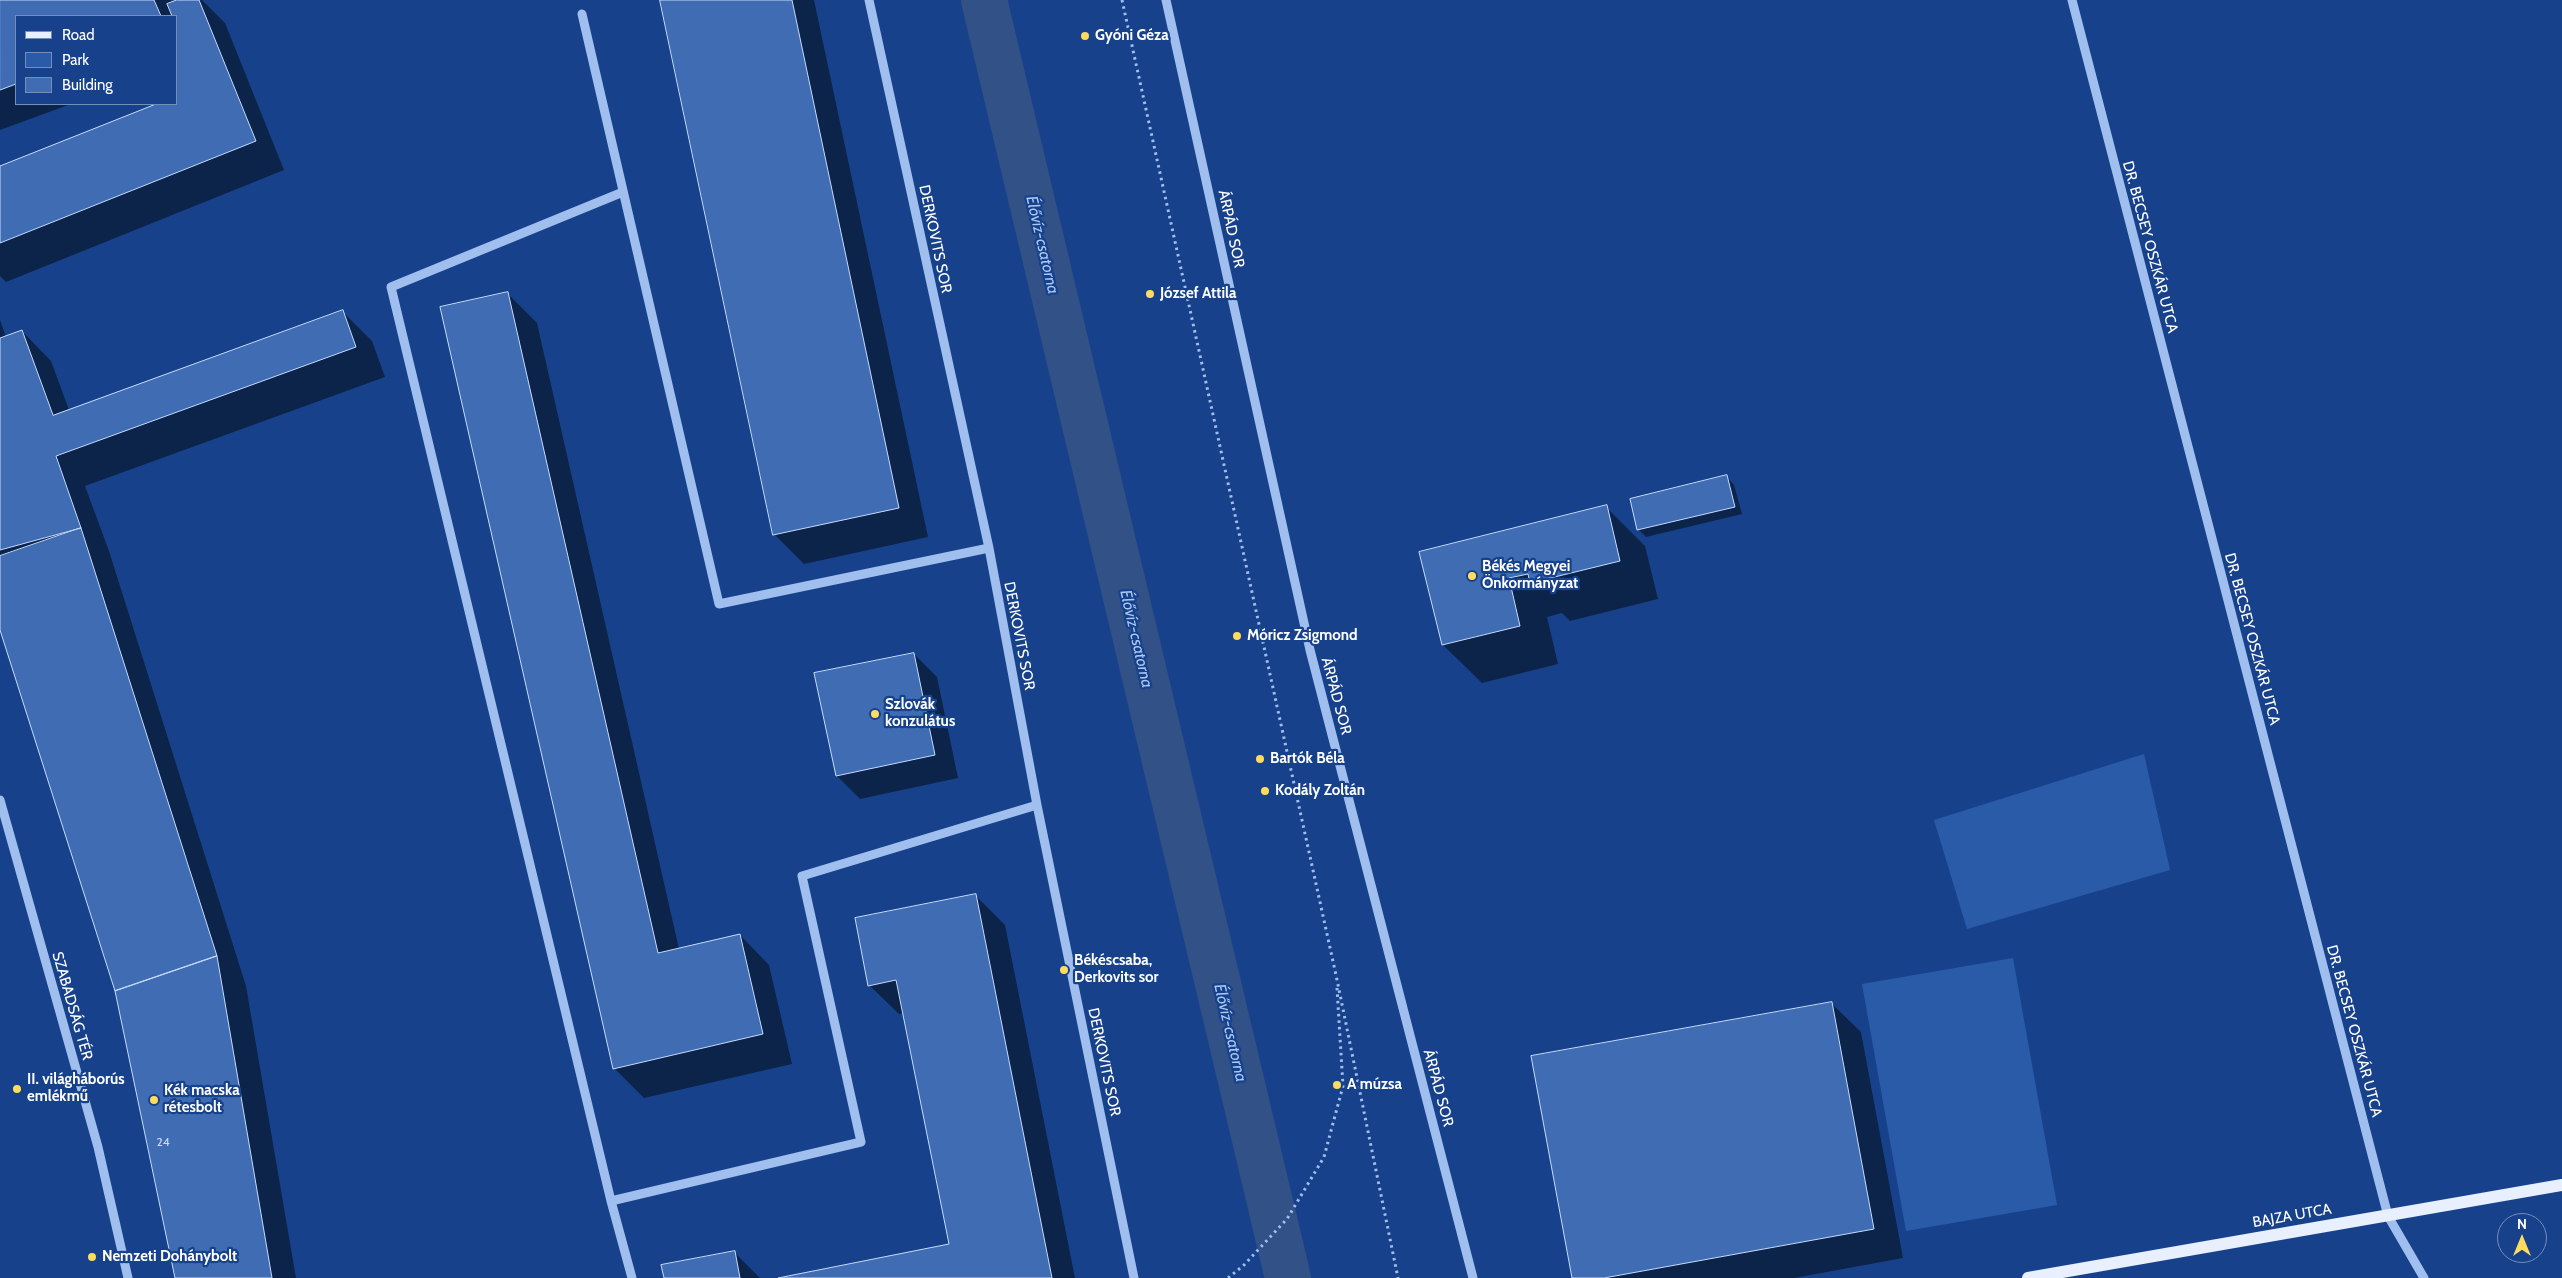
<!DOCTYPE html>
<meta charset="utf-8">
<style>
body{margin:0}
#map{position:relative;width:2562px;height:1278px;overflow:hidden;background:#17428b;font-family:Cabin,sans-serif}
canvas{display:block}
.legend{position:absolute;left:15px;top:15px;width:162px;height:90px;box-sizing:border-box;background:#17428b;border:1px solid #748eb9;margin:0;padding:6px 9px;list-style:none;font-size:15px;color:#fff}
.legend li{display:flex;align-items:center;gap:10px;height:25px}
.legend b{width:25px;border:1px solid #748eb9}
.north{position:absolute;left:2497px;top:1213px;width:50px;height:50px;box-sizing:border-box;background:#17428b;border:1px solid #748eb9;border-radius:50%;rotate:0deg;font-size:14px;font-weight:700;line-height:20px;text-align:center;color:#fff}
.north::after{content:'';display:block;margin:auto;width:18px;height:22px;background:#ffdb5e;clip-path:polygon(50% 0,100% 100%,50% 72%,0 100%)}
</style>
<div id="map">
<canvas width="2562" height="1278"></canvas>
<ul class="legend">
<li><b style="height:6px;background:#e8efff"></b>Road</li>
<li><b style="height:14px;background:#2a5ba9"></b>Park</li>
<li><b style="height:14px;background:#3f6cb3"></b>Building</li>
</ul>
<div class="north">N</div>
</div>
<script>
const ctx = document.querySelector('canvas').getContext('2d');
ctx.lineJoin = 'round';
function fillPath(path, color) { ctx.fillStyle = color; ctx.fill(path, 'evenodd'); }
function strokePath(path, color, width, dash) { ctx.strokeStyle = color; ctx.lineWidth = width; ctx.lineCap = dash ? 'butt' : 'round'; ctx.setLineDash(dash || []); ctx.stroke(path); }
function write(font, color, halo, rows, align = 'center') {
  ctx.font = font + ' Cabin,sans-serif'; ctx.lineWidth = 4.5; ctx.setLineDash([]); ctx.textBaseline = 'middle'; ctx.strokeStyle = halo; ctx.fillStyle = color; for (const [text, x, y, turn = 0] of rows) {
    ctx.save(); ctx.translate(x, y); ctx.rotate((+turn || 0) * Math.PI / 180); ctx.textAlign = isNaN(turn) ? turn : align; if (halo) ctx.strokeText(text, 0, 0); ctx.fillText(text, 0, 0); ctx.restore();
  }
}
fillPath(new Path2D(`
 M2144,754L2170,870L1967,929L1934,820Z
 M2013,958L2057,1205L1906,1231L1862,984Z`), '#2a5ba9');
fillPath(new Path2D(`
 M0,0H171L172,3L180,0H202L225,23L284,170L6,282L0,276V168L160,104H176V16H16V104H71L0,130Z
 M661,0H814L928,537L804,564L775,535Z
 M507,293L537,323L679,949L740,935L769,965L792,1064L644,1098L614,1068Z
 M342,311L372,341L385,377L85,486L109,551L246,986L296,1278H175L117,991L0,626V320L6,337L22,331L51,361L69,410Z
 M1727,477L1734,485L1742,514L1646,537L1638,529Z
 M1606,507L1645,546L1658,599L1570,621L1562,613L1547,617L1558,664L1482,683L1443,645L1421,553Z
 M914,654L937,677L958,778L860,799L837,776Z
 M975,895L1005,925L1075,1278H785L950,1245L904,1013L899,1014L869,985Z
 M1831,1003L1861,1032L1903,1258L1794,1278H1573Z
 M734,1252L760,1278H665Z`), '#0007');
strokePath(new Path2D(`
 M984,0L1288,1278`), '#325187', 46);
const building = new Path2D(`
 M0,0H154L161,16H16V84L0,90Z
 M177,0H199L256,141L0,243V166L156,104H176V16H172L167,4Z
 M660,0H792L899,508L773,535Z
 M508,292L658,953L740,934L763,1034L613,1069L440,307Z
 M343,310L356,347L56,456L81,528L0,550V338L22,330L53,415Z
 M1727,475L1735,507L1637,530L1630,499Z
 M1607,505L1620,561L1530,583L1528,574L1509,578L1520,626L1442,645L1419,552Z
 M81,528L217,956L115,991L0,630V556Z
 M914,653L935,755L836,776L814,673Z
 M976,894L1052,1278H778L949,1244L896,980L868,986L855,918Z
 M217,956L272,1278H175L115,991Z
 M1832,1002L1874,1229L1604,1278H1572L1531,1056Z
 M735,1251L740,1278H664L661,1265Z`);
fillPath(building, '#3f6cb3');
strokePath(building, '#c6dbfa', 1);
strokePath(new Path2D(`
 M1122,0L1336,975L1398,1278
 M1228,1278L1244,1265L1287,1219L1324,1157L1343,1086L1337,988`), '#a0bfee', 3, [2.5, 4]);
strokePath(new Path2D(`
 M869,0L989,548L1037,805L1134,1278
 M1166,0L1310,650L1473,1278
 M2072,0L2388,1216L2424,1278
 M582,14L719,604L989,548
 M623,192L391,287L611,1201L632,1278
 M0,800L98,1147L128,1278
 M611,1201L861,1142L802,876L1037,805`), '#a0bfee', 9);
strokePath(new Path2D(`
 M2028,1278L2562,1185`), '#e8efff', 12);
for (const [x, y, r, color] of [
 [1085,36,5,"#ffdb5e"],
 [1150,294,5,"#ffdb5e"],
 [1472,576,5,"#ffdb5e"],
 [1237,636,5,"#ffdb5e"],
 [875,714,5,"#ffdb5e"],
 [1260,759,5,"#ffdb5e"],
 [1265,791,5,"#ffdb5e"],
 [1064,970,5,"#ffdb5e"],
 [1337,1085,5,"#ffdb5e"],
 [17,1089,5,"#ffdb5e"],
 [154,1100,5,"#ffdb5e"],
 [92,1257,5,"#ffdb5e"]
]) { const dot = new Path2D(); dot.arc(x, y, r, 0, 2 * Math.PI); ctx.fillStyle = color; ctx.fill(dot); strokePath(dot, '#17428b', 2); }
write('12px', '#cfdaec', null, [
 ["24",163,1142]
]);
write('bold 15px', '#fff', '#17428b', [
 ["Gyóni Géza",1095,36],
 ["József Attila",1160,294],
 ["Békés Megyei",1482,567],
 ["Önkormányzat",1482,584],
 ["Móricz Zsigmond",1247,636],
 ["Szlovák",885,705],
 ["konzulátus",885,722],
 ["Bartók Béla",1270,759],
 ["Kodály Zoltán",1275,791],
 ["Békéscsaba,",1074,961],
 ["Derkovits sor",1074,978],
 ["II. világháborús",27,1080],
 ["emlékmű",27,1097],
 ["A múzsa",1347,1085],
 ["Kék macska",164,1091],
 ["rétesbolt",164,1108],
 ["Nemzeti Dohánybolt",102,1257]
], 'left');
write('15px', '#fff', '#17428b', [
 ["ÁRPÁD SOR",1231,229,78],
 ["DERKOVITS SOR",935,239,78],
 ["DR. BECSEY OSZKÁR UTCA",2150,247,75],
 ["DERKOVITS SOR",1019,636,79],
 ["DR. BECSEY OSZKÁR UTCA",2252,639,75],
 ["ÁRPÁD SOR",1336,696,75],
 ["SZABADSÁG TÉR",72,1006,74],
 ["DR. BECSEY OSZKÁR UTCA",2354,1031,75],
 ["DERKOVITS SOR",1104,1062,78],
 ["ÁRPÁD SOR",1438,1088,75],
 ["BAJZA UTCA",2292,1216,-10]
]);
write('italic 16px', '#acc9f6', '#17428b', [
 ["Élővíz-csatorna",1042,245,77],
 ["Élővíz-csatorna",1136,639,77],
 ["Élővíz-csatorna",1230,1033,77]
]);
</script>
